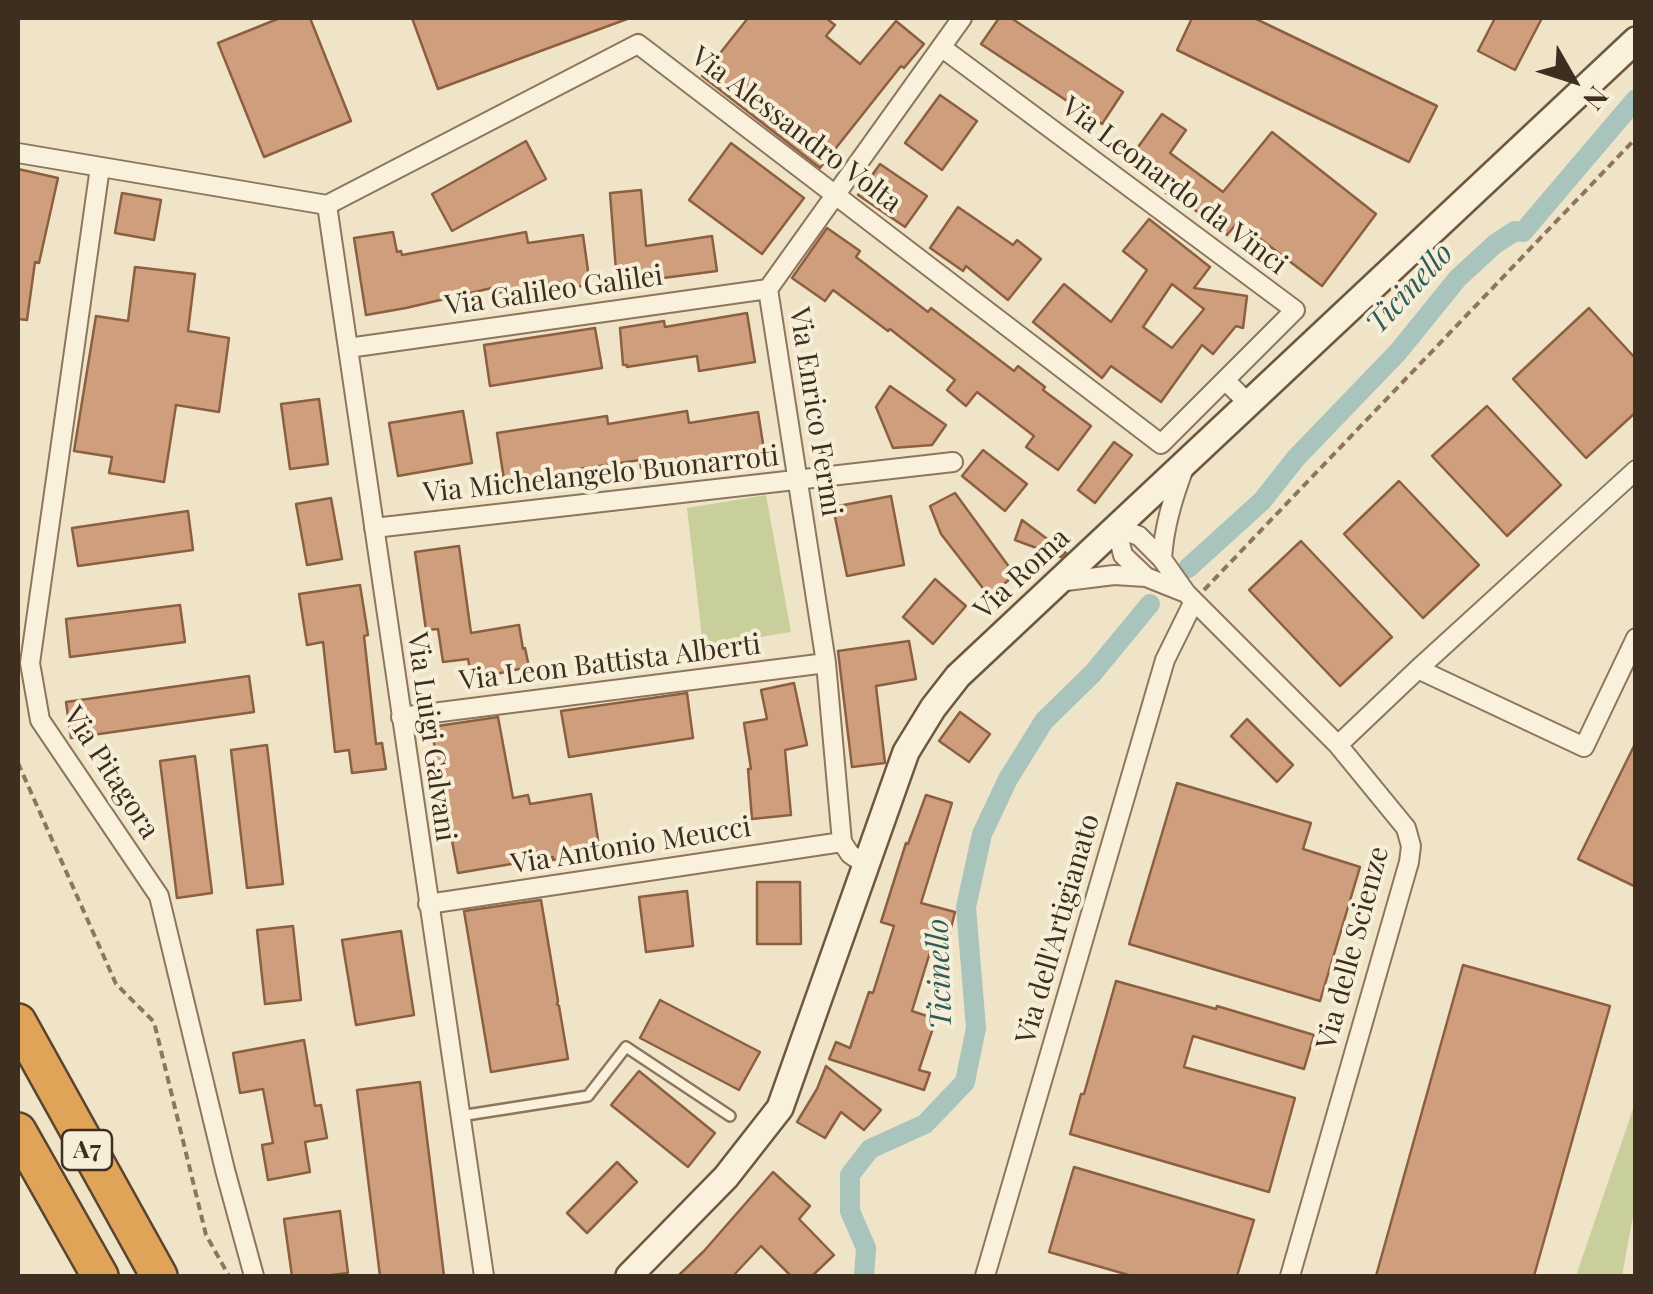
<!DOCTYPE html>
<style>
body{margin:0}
#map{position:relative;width:1653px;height:1294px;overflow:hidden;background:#f0e4c8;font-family:"Playfair Display",serif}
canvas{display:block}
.frame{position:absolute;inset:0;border:20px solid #3d2e20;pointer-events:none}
.north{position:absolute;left:1523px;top:30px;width:100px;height:100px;-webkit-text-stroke:8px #f7eed8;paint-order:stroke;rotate:129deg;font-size:28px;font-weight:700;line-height:40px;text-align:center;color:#3d2e20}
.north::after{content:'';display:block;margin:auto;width:35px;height:45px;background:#3d2e20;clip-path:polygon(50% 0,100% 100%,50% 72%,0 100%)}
</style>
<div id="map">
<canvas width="1653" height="1294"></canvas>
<div class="frame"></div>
<div class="north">N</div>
</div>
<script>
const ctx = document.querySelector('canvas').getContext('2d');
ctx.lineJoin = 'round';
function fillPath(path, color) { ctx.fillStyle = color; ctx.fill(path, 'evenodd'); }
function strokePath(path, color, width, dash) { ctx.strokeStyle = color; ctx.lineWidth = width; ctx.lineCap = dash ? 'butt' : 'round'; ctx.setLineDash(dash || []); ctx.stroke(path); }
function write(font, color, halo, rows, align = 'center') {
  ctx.font = font + ' "Playfair Display",serif'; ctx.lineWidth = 8; ctx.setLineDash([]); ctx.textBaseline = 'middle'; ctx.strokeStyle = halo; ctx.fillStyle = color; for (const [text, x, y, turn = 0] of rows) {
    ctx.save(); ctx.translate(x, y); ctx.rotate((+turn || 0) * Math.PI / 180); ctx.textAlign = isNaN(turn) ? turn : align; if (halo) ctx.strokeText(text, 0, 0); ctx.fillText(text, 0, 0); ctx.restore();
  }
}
fillPath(new Path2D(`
 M766,495L791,632L703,646L687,508Z
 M1635,1103V1205L1622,1276H1576Z`), '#c9cf9b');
strokePath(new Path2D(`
 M1188,568L1262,501L1296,458L1398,352L1458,278L1495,244L1515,231L1523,232L1636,99
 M864,1276L866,1248L850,1211V1175L870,1149L925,1124L965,1082L976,1028L966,907L982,834L1008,779L1044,721L1093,673L1150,604`), '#a9c4bc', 20);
const building = new Path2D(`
 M280,18H310L351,121L264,157L218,43Z
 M412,18H627V19L438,89Z
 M748,18H826L835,25L826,36L860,64L896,21L924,44L904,68L901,66L820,168L702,76Z
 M999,18H1011L1123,92L1102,124L981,44Z
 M1192,18H1254L1437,106L1409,162L1177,50Z
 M1495,18H1542L1515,70L1478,51Z
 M940,95L977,121L942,170L905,143Z
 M1162,114L1186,130L1170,153L1223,192L1272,132L1376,214L1322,286L1238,222L1227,235L1186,203L1184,206L1162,190L1169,180L1133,154Z
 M526,141L546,179L452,231L432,194Z
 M731,143L804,198L762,254L689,200Z
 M880,164L927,196L905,227L858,195Z
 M18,169L58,178L39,263L35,262L27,320L18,319Z
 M641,190L646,246L712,236L717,271L617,284L610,193Z
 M122,193L161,200L154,240L115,233Z
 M958,207L1013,245L1017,240L1041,259L1008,300L966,266L963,271L930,248Z
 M1149,219L1210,267L1194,288L1247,296L1243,328L1236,326L1213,354L1202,345L1161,402L1111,366L1102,378L1033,322L1064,284L1111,322L1147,270L1123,251ZM1172,284L1204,309L1172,348L1143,327Z
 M827,228L860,251L856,257L928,312L931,308L1014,371L1018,366L1045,387L1043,390L1091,426L1058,470L1026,447L1034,436L977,392L966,406L947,390L955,380L890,329L888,331L833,290L825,301L792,278Z
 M393,232L397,252L401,251L402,255L526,232L528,243L583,235L590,285L560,289L559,282L497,293L496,287L406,308L366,315L354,238Z
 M135,267L195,274L188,331L229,338L219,412L176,405L164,482L109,473L112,457L74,451L96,316L128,321Z
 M1589,308L1636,359V412L1586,458L1513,379Z
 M747,313L755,362L699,371L697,356L627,367V365H623L620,328L664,321L665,327Z
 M595,328L602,368L490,386L484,345Z
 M890,386L946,425L932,445L893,448L876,407Z
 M319,399L328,464L290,469L281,404Z
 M1487,406L1561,485L1507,536L1432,456Z
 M463,411L472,463L398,476L389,423Z
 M687,411L689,423L758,412L764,450L641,468L640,460L504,480L497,433L607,416L608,424Z
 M1114,442L1132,455L1095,503L1078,490Z
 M983,450L1027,484L1005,511L962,476Z
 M1399,481L1479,565L1423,618L1344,534Z
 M955,493L1015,575L989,596L941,534L930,506Z
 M891,496L904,565L847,576L833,507Z
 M331,498L342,559L307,565L296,504Z
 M188,511L193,550L78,566L72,528Z
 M1022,520L1066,553L1061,557L1015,540Z
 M1301,541L1392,637L1340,686L1249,590Z
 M459,546L471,633L519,625L523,649L525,648L529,667L472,679L468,659L443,662L438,629L426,630L415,552Z
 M935,579L966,606L933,644L903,617Z
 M360,585L368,635L364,636L376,744L382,743L386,769L352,773L349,750L335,752L323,642L307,645L299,594Z
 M180,605L185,642L70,657L66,619Z
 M909,641L916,679L876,686L885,763L852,767L838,651Z
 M249,676L254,712L71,738L66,702Z
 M794,683L807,745L785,750L791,815L752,819L748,769H751L744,723L767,719L761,690Z
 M687,693L693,738L569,757L561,711Z
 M960,712L990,734L969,762L939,741Z
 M498,717L513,798L528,795L530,804L591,794L600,853L553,860V857L458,873L431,727Z
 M1247,719L1293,765L1277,782L1231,736Z
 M1636,742V887L1578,859Z
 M267,745L283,884L247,888L231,750Z
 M195,756L212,893L177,898L160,761Z
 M1177,783L1311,823L1303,849L1360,867L1320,1001L1129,944Z
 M926,795L952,803L921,903L955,912L948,940L935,936L912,1011L936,1019L919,1070L930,1073L924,1090L829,1059L836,1042L850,1048L869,992L873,993L894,926L881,922L906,843L908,844Z
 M757,882H800L801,944H757Z
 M687,891L693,946L646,952L639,897Z
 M541,900L558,1001L557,1004L559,1006L568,1059L491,1072L464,911Z
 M293,926L301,1000L265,1004L257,930Z
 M401,931L414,1015L356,1025L342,940Z
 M1463,965L1610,1006L1534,1276H1376Z
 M1116,981L1216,1009L1217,1006L1314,1035L1304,1069L1193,1036L1184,1067L1295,1098L1269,1192L1070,1134L1081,1094H1084Z
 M660,1000L760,1052L739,1090L640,1038Z
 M304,1040L315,1106L321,1105L327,1138L305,1142L310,1172L268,1180L262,1145L273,1143L263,1089L240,1093L233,1053Z
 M826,1066L881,1110L864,1130L841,1112L825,1138L797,1122L817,1089Z
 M639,1071L715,1133L688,1167L611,1105Z
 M420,1082L444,1276H380L357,1090Z
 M617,1162L637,1182L587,1233L567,1213Z
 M1074,1167L1254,1220L1237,1276H1132L1049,1252Z
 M773,1172L810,1206L799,1219L834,1255L812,1276H791L761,1246L733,1276H678L704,1251Z
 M340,1211L348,1273L324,1276H292L284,1219Z`);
fillPath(building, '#cf9f7d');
strokePath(building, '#8d5f41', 2.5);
const lane = new Path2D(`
 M460,1116L588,1096L626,1047L730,1116`);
const street = new Path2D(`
 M941,47L1295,310L1225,380
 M18,153L327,205L638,44L1161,444L1225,380L1248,403
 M100,167L30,663L40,720L159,896L225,1170L254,1276
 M327,205L484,1276
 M348,348L768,289
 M1116,527L1139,536L1162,559L1186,593L1338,745L1406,828L1411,846L1409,862L1290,1276
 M1116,527L1123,555L1146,577L1186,593
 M374,528L953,462
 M1162,559C1164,526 1173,498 1184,468
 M1058,582L1114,575L1146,577
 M1418,669L1584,747L1636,638
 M401,717L826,663
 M1338,745L1418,669L1636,470
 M865,864L850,854L842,842L826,663L768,289L962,18
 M428,904L842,842
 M985,1276L1165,660L1194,601`);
const secondary = new Path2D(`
 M629,1276L726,1177L780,1108L906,752L933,708L958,676L1636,40`);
const highway = new Path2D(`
 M18,1022L159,1276
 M18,1131L100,1276`);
strokePath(lane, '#8d765c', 14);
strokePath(street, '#8d765c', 22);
strokePath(secondary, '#6f573f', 30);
strokePath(highway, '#5b4430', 40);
strokePath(new Path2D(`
 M1204,590L1636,138
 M18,763L116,984L154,1022L206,1235L229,1276`), '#8d765c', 4, [8, 5]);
strokePath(lane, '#faf1dc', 9);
strokePath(street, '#faf1dc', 18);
strokePath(secondary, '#faf1dc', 25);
strokePath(highway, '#e0a458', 35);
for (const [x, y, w] of [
 [87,1150,50]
]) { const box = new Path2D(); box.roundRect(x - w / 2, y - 20, w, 40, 8); ctx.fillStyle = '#f7eed8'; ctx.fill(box); strokePath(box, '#3d2e20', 2.5); }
write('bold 25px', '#3d2e20', null, [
 ["A7",87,1150]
]);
write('28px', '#3d2e20', '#f7eed8', [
 ["Via Alessandro Volta",796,130,37],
 ["Via Leonardo da Vinci",1174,186,37],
 ["Via Galileo Galilei",554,291,-8],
 ["Via Enrico Fermi",815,412,81],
 ["Via Michelangelo Buonarroti",601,475,-6],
 ["Via Roma",1022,574,-43],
 ["Via Leon Battista Alberti",610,663,-7],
 ["Via Luigi Galvani",431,737,82],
 ["Via Pitagora",111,773,57],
 ["Via Antonio Meucci",631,846,-9],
 ["Via dell'Artigianato",1058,929,-74],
 ["Via delle Scienze",1353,948,-75]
]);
write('italic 30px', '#2f5d5a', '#f7eed8', [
 ["Ticinello",1410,289,-47],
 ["Ticinello",940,974,-92]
]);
</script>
